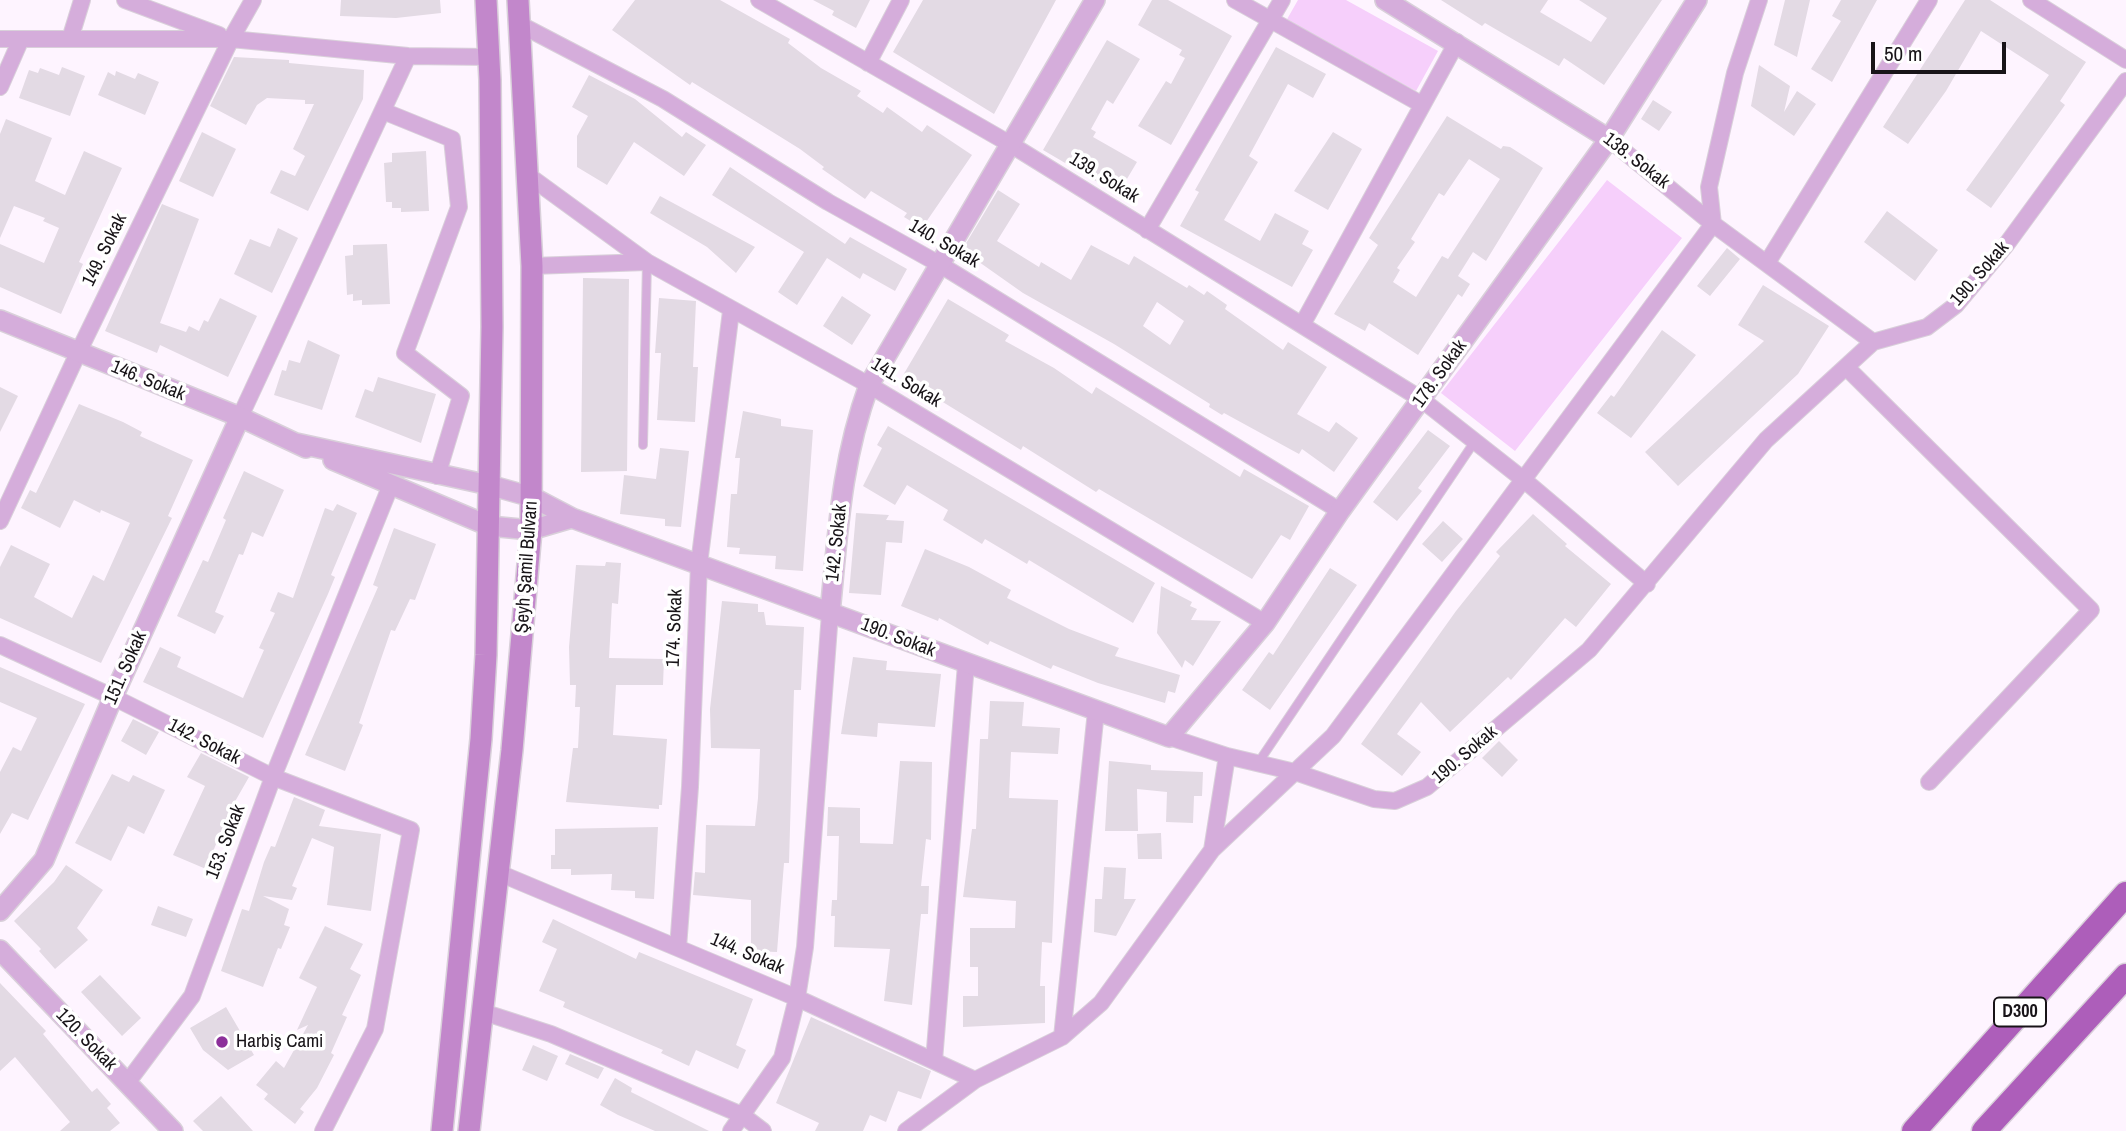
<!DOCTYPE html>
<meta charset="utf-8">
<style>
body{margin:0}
#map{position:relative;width:2126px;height:1131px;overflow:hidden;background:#fef4ff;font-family:"Archivo Narrow",sans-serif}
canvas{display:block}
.scale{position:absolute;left:1871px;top:42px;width:135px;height:32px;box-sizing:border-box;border:4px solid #181418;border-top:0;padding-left:9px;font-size:21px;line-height:24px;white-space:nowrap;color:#181418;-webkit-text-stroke:5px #fff;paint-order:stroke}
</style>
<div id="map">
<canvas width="2126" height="1131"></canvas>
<div class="scale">50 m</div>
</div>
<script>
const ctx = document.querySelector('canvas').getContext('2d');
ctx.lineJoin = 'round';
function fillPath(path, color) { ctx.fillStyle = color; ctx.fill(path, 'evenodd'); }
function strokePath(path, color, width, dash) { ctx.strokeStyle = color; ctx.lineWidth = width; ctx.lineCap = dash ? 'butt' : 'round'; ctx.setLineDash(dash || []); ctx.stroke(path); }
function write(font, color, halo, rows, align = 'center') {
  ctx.font = font + ' "Archivo Narrow",sans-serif'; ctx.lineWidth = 7; ctx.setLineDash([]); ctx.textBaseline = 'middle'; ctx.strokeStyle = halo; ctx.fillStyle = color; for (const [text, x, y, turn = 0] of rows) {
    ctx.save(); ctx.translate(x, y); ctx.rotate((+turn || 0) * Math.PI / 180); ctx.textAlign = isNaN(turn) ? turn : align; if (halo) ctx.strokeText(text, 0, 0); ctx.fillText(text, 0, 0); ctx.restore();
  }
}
fillPath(new Path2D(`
 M1298,0H1346L1438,51L1416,91L1286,21Z
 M1607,180L1682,238L1515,451L1441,393Z`), '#f6cffb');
fillPath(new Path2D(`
 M341,0H440L441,13L396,18L340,16Z
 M635,0H720L790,39L788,43L821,68L861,91L857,96L883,113L887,107L922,132L927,125L972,155L922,228L904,217L907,213L871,191L865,199L822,169L824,167L800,149L692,82L690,85L612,30Z
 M813,0H870L856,28L832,15L834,11Z
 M923,0H1056L994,114L893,52Z
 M1152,0H1168L1232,36L1171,145L1138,126L1166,81L1171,84L1185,58L1179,55L1182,50L1138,25Z
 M1441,0H1548L1540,12L1591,42L1607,18L1579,0H1662L1604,85L1564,58L1559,66L1485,23L1482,26Z
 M1785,0H1810L1797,57L1774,45Z
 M1841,0H1877L1832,82L1811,69L1841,21L1832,16Z
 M1965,0H1990L2086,62L2060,101L2065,105L1991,208L1966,190L2049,75L1981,31L1946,91L1908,144L1883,127Z
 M1107,40L1140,59L1113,104L1107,100L1091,129L1096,132L1093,137L1137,162L1118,194L1043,150Z
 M1276,47L1326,74L1313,98L1288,84L1249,156L1258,162L1224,220L1260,241L1275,213L1309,231L1302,244L1313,250L1292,287L1180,226L1199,192L1195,190Z
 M234,57L289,60V63L364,70L363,99L308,211L270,193L281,170L295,176L305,156L293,149L314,104H305V100L267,98L257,105L246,125L210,106Z
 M1759,65L1790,86L1784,112L1797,91L1816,104L1794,136L1751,106Z
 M62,67L85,76L70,116L19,98L29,70L38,73L40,68L59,75Z
 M116,71L135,79L138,73L159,82L145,115L98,95L108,72L115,76Z
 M589,75L635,99L682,137L686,132L706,145L684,176L634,142L607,185L577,167V136L588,116L572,107Z
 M1653,100L1672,112L1659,131L1641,119Z
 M1447,116L1501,149L1503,146L1510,147L1543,168L1486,261L1473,252L1458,276L1470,284L1462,297L1458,294L1418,355L1369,323L1365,331L1334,314L1378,245L1369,238ZM1469,159L1500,179L1448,259L1442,256L1416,297L1393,282L1400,270L1397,268L1415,242L1411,239L1439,193L1444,196Z
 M6,119L52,138L35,181L65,195L84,151L122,168L79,262L83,264L61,314L0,287V244L44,263L59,228L43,221L45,218L14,206L0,238V134Z
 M202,132L236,149L213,197L179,181Z
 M1333,132L1362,149L1328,210L1294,191Z
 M426,151L429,211L401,212V208H392V202H386L384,163L392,162V153Z
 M730,167L845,244L850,237L907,269L895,291L863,273L860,279L827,258L797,305L778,292L804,252L712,195Z
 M998,190L1020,204L997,241L1039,267L1041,262L1071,280L1091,245L1129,265L1134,256L1187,288L1189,285L1204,295L1207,291L1227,305L1225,309L1283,350L1288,342L1327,367L1297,414L1329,432L1336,422L1358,438L1334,472L1302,449L1299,454L1224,413L1222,415L1209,407L1210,404L1114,344L1023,293L962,250ZM1157,302L1184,321L1170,345L1143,326Z
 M660,196L755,247L736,273L707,247L650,213Z
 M162,204L199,219L160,323L186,332L189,326L199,331L204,320L208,322L220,298L257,316L228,377L160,345L157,353L105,331Z
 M1887,211L1938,250L1915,281L1864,242Z
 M278,228L298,238L272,293L234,274L250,239L270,247Z
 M387,244L390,304L362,305V300L353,301V294L347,295L345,256L353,255V245Z
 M1727,248L1740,259L1710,296L1697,286Z
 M583,278L629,279L627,471L581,472Z
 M1763,285L1829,326L1798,374L1678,486L1645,452L1764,341L1738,325Z
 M842,296L871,315L852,345L823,326Z
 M659,298L696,301L693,367H698L695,422L657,420L661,353H655Z
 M948,299L1009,335L1005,341L1054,368L1092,394L1096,387L1240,477L1244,469L1309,506L1290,540L1281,535L1252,579L1099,489L1096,492L1023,446L1021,450L902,377Z
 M1662,330L1696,355L1631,438L1597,413L1611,395L1614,397Z
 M308,340L340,355L322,410L274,395L282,370L286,371L289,360L300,363Z
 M378,377L436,394L421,443L355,417L365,389L373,392Z
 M0,387L18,396L0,432Z
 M79,404L123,422L142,432L140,436L193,460L168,516L172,518L101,663L0,618V567L11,545L50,564L34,597L72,618L93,575L104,581L130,523L101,510L100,513L74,500L60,528L21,508L30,490L36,493Z
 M743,411L781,419V426L813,430L803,571L775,569L776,556L739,554L740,548L727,547L731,494H737L740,458H735Z
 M888,426L1155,583L1133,623L1029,560L1027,564L985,539L982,544L943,520L948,510L907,485L895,505L863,486L882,448L877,445Z
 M1428,430L1450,446L1418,488L1422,491L1397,521L1373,502Z
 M660,448L689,451L681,527L665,526V519L620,514L624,475L656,479Z
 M244,471L284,490L263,537L252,532L243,555L239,554L215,612L224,616L215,634L177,616L203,560L208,562L226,520L223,518Z
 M337,504L357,513L331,575L335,577L328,594L263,738L143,682L160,647L181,657L177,667L243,698L264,650L259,648L275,613L270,611L278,592L293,598L325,508L333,511Z
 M856,513L889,515L886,520L904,521L902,543L886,542L881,595L849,593Z
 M1533,514L1567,544L1565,546L1611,584L1576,627L1565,618L1511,680L1508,677L1450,732L1421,702L1397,734L1421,752L1402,776L1361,744L1456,611L1500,556L1496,552Z
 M1443,521L1463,539L1442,562L1422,544Z
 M394,528L436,544L415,600L410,599L395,631L391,630L359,723L363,725L345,771L305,755L378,587L373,585Z
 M925,549L969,567L1011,590L1007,598L1069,629L1119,648L1115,656L1180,675L1175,693L1168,691L1165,703L1098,683L1053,665L1051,669L990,641L988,645L939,618L938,621L901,606Z
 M606,562L621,563L618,604L612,603L609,658L664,659L663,685H616L613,735L667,739L662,805H659V809L566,802L573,748H578L580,707H575L576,685H570L569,647L576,565L605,566Z
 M1330,568L1357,585L1270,710L1242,690L1269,652L1273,655Z
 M1161,586L1192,602L1190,606L1197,609L1191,620L1221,621L1193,666L1185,660L1182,668L1157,633Z
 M722,601L758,604V612H764L766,625L804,627L801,690H794L789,863H784L777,952L751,951V900L693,895L695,872L705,873L706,825L755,826L758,798L760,749L711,748L710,709Z
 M853,657L887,661L886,670L941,674L935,727L878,723L877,737L841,734Z
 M0,667L85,704L28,820L12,813L0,834V772L13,747L21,751L37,718L0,702Z
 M990,701L1024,702L1022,726L1060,728L1058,754L1011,752L1009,798L1058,800L1052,943L1042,942L1040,986H1045V1023L963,1027V996H978V967H970V928H1015L1016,901L963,897L972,829H976L980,739H988Z
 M133,719L159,732L146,755L121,741Z
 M1499,741L1518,760L1502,777L1482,758Z
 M201,753L249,777L229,812L206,869L173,855L205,786L187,777Z
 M900,761L932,762L931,840L926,839L921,886H929L928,914H921L912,1005L884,1001L890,949L834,947L835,916H831L832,900H837L839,836H827L828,807L860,808V843L893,844Z
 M1109,761L1151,765V770L1203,772L1202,796H1194L1193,823L1166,822L1167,792L1137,789L1138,831H1105Z
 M112,774L129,782L133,775L165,790L144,834L128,826L111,861L75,843Z
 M294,797L325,810L319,826L381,834L371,911L327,905L334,847L312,838L292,886L297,888L292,900L263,896L289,909L284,925L290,927L281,949L278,948L263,987L221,971L242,909L249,911L264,862L271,846L275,847Z
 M658,827L654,899L635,898V891L611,890L612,874L571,875V869H551V855H555V829Z
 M1161,833L1162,859H1138L1137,834Z
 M66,865L103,890L77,928L88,940L55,969L39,951L41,949L14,921L54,882Z
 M1104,867L1126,868L1124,899H1136L1116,936L1094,932L1095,899H1102Z
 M158,906L193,919L186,937L151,925Z
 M553,919L636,959L639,952L753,999L736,1045L746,1050L738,1069L696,1050L689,1066L661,1053L663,1050L563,1007L565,1002L539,991L557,949L542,942Z
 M325,926L363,944L350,969L361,975L342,1015L347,1017L331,1053L334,1055L317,1088L300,1109L304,1112L295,1124L264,1099L268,1094L256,1085L276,1061L284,1068L308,1025L297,1030L317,987L299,978Z
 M100,975L141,1018L122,1036L81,992Z
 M0,983L46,1031L43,1034L92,1092L97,1088L111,1104L107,1108L120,1123L110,1131H60L70,1122L15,1057L0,1071Z
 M226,1007L254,1055L228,1070L203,1050L190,1028Z
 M811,1017L931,1071L921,1099L898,1091L886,1122L870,1115L863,1131H815L819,1123L776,1103Z
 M533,1045L558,1056L547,1081L522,1070Z
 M570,1054L604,1068L598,1079L565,1064Z
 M615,1078L632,1088L631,1092L709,1131H655L618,1115L600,1105Z
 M221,1096L253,1131H203L193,1121Z`), '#e3dae4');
const service = new Path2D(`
 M643,445L647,262
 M1258,763L1475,441`);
const minor = new Path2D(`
 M125,0L219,35
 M759,0L1010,144L1421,399L1524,480L1647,584
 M1235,0L1421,104
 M2031,0L2126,60
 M521,25L663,99L828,202L939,264L1340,511
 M0,39H231L408,56L489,57
 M70,39L82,0
 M868,63L901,0
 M0,87L21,39
 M383,111L452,139L459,207L405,353L461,396L437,476
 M1609,139L1713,224L1873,342
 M529,176L647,262L869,385L1265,623
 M1147,230L1282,0
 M1767,263L1929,0
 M532,266L647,262
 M1302,325L1457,42
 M1846,367L2091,610L1929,782
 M240,417L408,56
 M0,521L78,353L231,39L253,0
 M0,645L113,697L273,777L411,830L375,1029L323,1131
 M1169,737L1227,756L1295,772L1374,799L1395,801L1427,787L1589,650L1766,440L1873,342L1927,327L1956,305L2006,245L2126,81
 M1212,850L1333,736L1713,224L1709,187L1735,73L1759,0
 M499,873L797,998L975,1080
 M678,948L690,787L699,564L731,311
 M483,1012L551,1034L742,1115L763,1131
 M1062,1037L1096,711
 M934,1061L966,664
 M127,1083L192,996L273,777L390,487
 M731,1131L782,1058L797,998L805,947L830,613
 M906,1131L975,1080L1062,1037L1101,1003L1212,850L1227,756`);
const tertiary = new Path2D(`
 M1385,0L1609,139
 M0,320L240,417L306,448
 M296,443L489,485L532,497L572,518L1169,737L1265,623L1340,511L1609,139L1697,0
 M333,460L489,526L531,530L572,518
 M830,613C838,532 841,462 869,385L1095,0
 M0,911L44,860L113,697L240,417
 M0,950L173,1131`);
const secondary = new Path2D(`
 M442,1131L481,739L486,655L492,327L490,80L486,0
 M469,1131L512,750L531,530L532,266L518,0`);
const trunk = new Path2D(`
 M1914,1131L2126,894
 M1984,1131L2126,976`);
strokePath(service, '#d9d0da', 10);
strokePath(minor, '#d9d0da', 18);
strokePath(tertiary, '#d9d0da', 22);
strokePath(secondary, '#d9d0da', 24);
strokePath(trunk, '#d9d0da', 27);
strokePath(service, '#d5addb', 8);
strokePath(minor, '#d5addb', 16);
strokePath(tertiary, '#d5addb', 19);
strokePath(secondary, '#c287cb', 21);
strokePath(trunk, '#ad5eba', 24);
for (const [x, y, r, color] of [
 [222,1042,7,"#8c309a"]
]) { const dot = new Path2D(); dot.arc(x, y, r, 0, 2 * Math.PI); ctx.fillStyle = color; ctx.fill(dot); strokePath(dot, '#fff', 2.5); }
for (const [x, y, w] of [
 [2020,1012,52]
]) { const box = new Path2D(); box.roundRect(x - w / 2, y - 14.5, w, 29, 5); ctx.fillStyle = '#fff'; ctx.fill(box); strokePath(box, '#181418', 2); }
write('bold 18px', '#181418', null, [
 ["D300",2020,1012]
]);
write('19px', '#181418', '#fff', [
 ["138. Sokak",1636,161,38],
 ["139. Sokak",1104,178,32],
 ["140. Sokak",944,244,30],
 ["149. Sokak",105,250,-64],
 ["190. Sokak",1980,274,-49],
 ["178. Sokak",1440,374,-54],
 ["146. Sokak",148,381,22],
 ["141. Sokak",906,383,31],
 ["142. Sokak",837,543,-84],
 ["Şeyh Şamil Bulvarı",527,567,-86],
 ["174. Sokak",675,628,-88],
 ["190. Sokak",898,638,21],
 ["151. Sokak",126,668,-66],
 ["142. Sokak",204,742,27],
 ["190. Sokak",1465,755,-40],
 ["153. Sokak",226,842,-69],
 ["144. Sokak",747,954,23],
 ["120. Sokak",86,1040,46]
]);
write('19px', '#181418', '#fff', [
 ["Harbiş Cami",236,1042]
], 'left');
</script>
